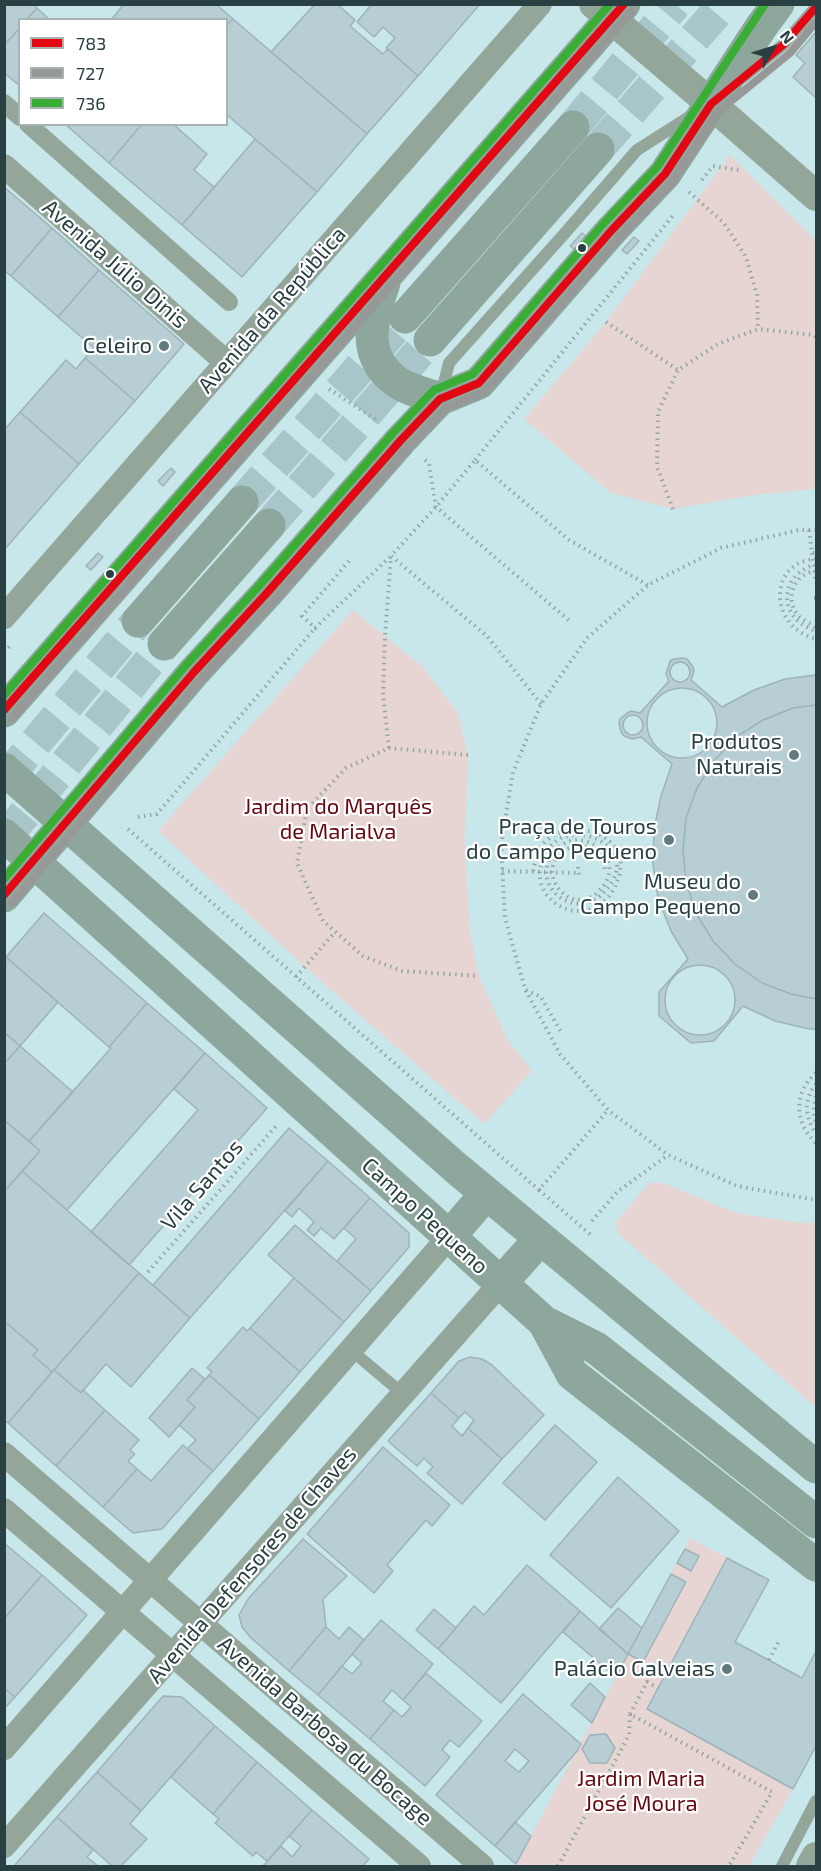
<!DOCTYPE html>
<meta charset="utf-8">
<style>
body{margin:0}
#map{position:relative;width:821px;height:1871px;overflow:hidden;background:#c8e7eb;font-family:"Exo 2",sans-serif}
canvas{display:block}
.frame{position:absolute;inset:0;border:6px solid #294043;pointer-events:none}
.legend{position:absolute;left:18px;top:18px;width:210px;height:108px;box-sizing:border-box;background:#fff;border:2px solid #a9b3b4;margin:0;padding:8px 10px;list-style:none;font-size:18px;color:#294043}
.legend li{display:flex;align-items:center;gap:12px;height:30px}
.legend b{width:30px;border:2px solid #a9b3b4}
.north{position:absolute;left:743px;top:18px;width:60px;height:60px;-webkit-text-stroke:4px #fff;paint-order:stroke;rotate:52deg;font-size:16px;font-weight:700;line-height:24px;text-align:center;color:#294043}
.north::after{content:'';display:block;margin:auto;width:21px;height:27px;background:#294043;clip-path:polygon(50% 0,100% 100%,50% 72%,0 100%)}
</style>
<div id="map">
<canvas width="821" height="1871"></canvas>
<div class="frame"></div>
<ul class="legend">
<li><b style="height:8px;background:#e30613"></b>783</li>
<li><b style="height:8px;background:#979898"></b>727</li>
<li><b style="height:8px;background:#3aad34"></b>736</li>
</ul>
<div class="north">N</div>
</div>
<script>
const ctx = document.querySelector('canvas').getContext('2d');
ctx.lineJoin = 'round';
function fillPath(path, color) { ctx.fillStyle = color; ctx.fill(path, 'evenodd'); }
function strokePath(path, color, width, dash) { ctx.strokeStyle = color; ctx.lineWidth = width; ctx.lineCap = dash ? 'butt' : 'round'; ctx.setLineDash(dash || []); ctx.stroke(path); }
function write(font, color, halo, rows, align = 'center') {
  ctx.font = font + ' "Exo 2",sans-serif'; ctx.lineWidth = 4.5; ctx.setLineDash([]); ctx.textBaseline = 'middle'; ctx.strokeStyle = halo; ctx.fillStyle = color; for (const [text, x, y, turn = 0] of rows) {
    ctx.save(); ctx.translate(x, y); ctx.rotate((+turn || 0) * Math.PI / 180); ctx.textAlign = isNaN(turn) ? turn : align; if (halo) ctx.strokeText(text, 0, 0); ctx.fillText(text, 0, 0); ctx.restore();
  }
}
fillPath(new Path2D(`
 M730,155L816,241V489L754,495L673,509L611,493L524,419L606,322Z
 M353,610L423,667L458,713L468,755L465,843L467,885L470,932L479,976L507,1039L532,1071L484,1124L305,967L158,831Z
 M649,1183H664L736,1213L795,1222L816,1223V1408L619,1234L615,1223Z
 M690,1538L727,1558L647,1709L793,1789L749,1866H519L516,1864Z`), '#e6d5d3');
const building = new Path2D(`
 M4,4H33L37,8L26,20H20V28L4,45Z
 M124,4H216L233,19L226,26V20H111Z
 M315,4H337L355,20L350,26L383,54L388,49L418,76L367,134L271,52Z
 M372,4H480L418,76L386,48L395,38L383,27L374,37L357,22Z
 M37,8L50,20H26Z
 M233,19L367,134L317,192L226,114V26Z
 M20,28V86L4,73V45Z
 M816,32V98L793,77L805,63L796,55Z
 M65,124H142L109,163Z
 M142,124H173L207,154L194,170L214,187L182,225L109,163Z
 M255,139L317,192L242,277L182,225Z
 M4,187L52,228L11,276L4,270Z
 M52,228L99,270L58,317L11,276Z
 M582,233L587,237L575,250L570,246Z
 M634,237L639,241L627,254L622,250Z
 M99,270L184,344L135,401L85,358L94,348L58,317Z
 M85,358L135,401L79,464L20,412L66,360L76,369Z
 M20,412L79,464L4,550V430Z
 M171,468L175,472L163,486L158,481Z
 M98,553L103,557L91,570L86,566Z
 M683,658L687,659L693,667L694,671L691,680L722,707L754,690L785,679L816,675V705L793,708L763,720L736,737L714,761L697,788L686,818L683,850L686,882L696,913L713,941L735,964L762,983L791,994L816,999V1029H809L775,1021L743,1006L714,1041L691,1043L659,1016V992L688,959L671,931L658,898L653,864L654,829L661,796L672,764L641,737L632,739L624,736L621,732L619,723L620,719L627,713L631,711L640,713L669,681L666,674L670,661L674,659Z
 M670 672a10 10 0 1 1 20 0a10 10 0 1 1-20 0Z
 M647 723a35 35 0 1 1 70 0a35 35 0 1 1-70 0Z
 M816,705V999L791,994L762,983L735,964L713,941L696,913L686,882L683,850L686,818L697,788L714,761L736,737L763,720L793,708Z
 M623 725a10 10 0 1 1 20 0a10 10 0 1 1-20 0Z
 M44,913L147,1003L109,1047L6,957Z
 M6,957L58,1002L20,1046L4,1032Z
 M665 1000a35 35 0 1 1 70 0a35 35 0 1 1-70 0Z
 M147,1003L205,1053L67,1210L22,1171L40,1151L29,1141L111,1048L109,1047Z
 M4,1032L20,1046L4,1064Z
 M20,1046L73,1092L29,1141L4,1120V1064Z
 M205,1053L267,1108L129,1265L91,1232L198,1110L174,1089Z
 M4,1120L40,1151L4,1192Z
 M289,1128L328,1161L190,1318L153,1285Z
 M328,1161L370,1198L334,1239L321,1228L314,1236L307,1230L314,1222L299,1208L292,1217L285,1211Z
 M22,1171L139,1273L52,1372L33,1355L38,1350L4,1321V1192Z
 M370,1198L409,1233V1247L371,1291L337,1261L356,1239L344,1228Z
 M295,1225L371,1291L344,1322L268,1255Z
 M139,1273L190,1318L131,1387L106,1364L81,1393L54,1370Z
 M294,1278L344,1322L300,1372L250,1328Z
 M4,1321L38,1350L33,1355L52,1372L8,1423L4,1420Z
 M243,1327L247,1331L250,1328L300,1372L259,1419L209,1375L212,1372L207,1368Z
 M470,1357L482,1359L492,1365L544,1415L502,1459L468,1428L474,1420L465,1412L459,1418L431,1393L459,1361Z
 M192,1368L205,1379L187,1400L195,1407L169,1437L149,1418Z
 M54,1370L81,1393L83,1390L105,1410L56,1466L8,1423Z
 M209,1375L259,1419L213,1471L187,1449L196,1440L179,1425L195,1407L187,1400Z
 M431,1393L459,1418L452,1426L462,1436L468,1428L502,1459L462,1504L427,1473L433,1467L424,1458L417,1466L388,1441Z
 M105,1410L139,1440L130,1450L135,1454L128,1461L137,1469L103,1507L56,1466Z
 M555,1425L597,1462L545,1520L503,1483Z
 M183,1445L213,1471L162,1529L133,1533L103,1507L137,1469L151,1481Z
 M383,1447L450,1505L432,1526L426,1520L387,1565L393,1571L374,1593L307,1534Z
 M618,1477L679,1531L611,1608L550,1555Z
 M303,1539L347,1576L323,1599L326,1627L289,1671L250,1637L242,1627L239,1615L248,1599Z
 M4,1543L42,1575L4,1619Z
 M685,1549L699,1556L691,1571L677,1563Z
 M727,1558L769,1580L735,1642L802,1678L816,1651V1746L793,1789L647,1709Z
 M527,1565L580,1611L501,1703L438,1649L474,1606L484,1615Z
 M671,1574L686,1582L643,1662L628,1654Z
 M42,1575L87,1615L15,1697L4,1688V1619Z
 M618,1608L642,1628L628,1654L599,1629Z
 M434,1609L456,1628L438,1649L416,1630Z
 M580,1611L628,1654L616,1677L563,1632Z
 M381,1620L433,1664L403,1700L392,1690L383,1701L394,1710L370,1739L318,1695L342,1666L352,1674L362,1663L352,1654Z
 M326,1627L339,1639L349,1627L364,1640L318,1695L289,1671Z
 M426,1673L482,1721L459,1747L450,1740L442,1750L450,1757L425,1786L370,1739L394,1710L402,1717L411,1707L403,1700Z
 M590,1683L605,1697L592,1723L571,1705Z
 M4,1688L15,1697L4,1709Z
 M523,1694L581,1744L577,1751L495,1846L436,1795ZM515,1749L529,1761L519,1772L505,1761Z
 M163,1696L182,1697L215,1726L141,1811L97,1772Z
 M215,1726L257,1762L213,1814L171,1777Z
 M606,1734L615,1748L607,1763H590L582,1749L590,1735Z
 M257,1762L312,1810L267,1861L256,1852L253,1856L215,1823L219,1819L213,1814Z
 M97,1772L141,1811L130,1824L147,1839L121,1866H112L57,1817Z
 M312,1810L369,1859L363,1866H263L281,1846L292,1857L301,1846L289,1836Z
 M57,1817L93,1850L87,1857L98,1866H14Z
 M515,1822L531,1836L516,1864L495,1846Z`);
fillPath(building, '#b7ced4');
strokePath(building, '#9db3b9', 1.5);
strokePath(new Path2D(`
 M573,127L675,4
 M598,149L724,4
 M242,502L405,317
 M269,525L430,340
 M4,780L138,621
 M4,839L164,644`), '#a8c6c9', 33, [33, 16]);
strokePath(new Path2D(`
 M702,180L713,166L739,170
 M689,192L724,223L746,257L757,295L758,329
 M606,322L678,370
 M329,389L378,421
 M425,460L429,464L436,507L572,623
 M475,460L675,213
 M673,509L657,467L658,412L678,370L718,344L758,329L814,335L816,337
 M809,530L812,553H816
 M816,530H799L721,548L648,585L587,638L541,704L513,772L501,845L505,918L525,989L560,1054L608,1110L668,1155L737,1186L816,1200
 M816,559C769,561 767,626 816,639
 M349,561L302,616L315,628L391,556
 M816,565C791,569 777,599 796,619C801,625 810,628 816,632
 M816,571C796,573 784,596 797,614C801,620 810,623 816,627
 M814,598H816
 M4,652L12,644
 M541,704L487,636L391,556L436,507L475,460L569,540L648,585
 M389,748L383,695L385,636L391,557
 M468,755L389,748L346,768L307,809L297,863L323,921L363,956L402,971L479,976
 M138,817L157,814L315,628
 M128,829L539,1190L608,1110
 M578,867L579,877
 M533,871C535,861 538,850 545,842C572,815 631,835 619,876C601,938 526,908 542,861C558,811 635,841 613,880C583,933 524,885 555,851C581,821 632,860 598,892C569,919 532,869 566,850C572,846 580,845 588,847C598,851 604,861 605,871
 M296,977L335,932
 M526,990L541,997L561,1032
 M816,1073C793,1093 794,1122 816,1143
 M816,1084C803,1100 805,1117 816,1134
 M816,1096C814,1105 813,1113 816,1122
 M539,1190L592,1236
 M592,1221L617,1192L668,1155
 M148,1272L278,1124
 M769,1660L779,1641
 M630,1714L647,1682L658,1688
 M558,1866L629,1735L630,1714L772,1792L729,1866`), '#94a69f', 4, [1.5, 4.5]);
strokePath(new Path2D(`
 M742,78L783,45L816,7
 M441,395L449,363L565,233L637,150L689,117
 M351,1350L403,1394
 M782,1866L816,1801`), '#93a699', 12);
strokePath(new Path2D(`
 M4,103L20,117
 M28,124L229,302`), '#93a699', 18);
strokePath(new Path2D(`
 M4,166L226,362
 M4,617L540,4
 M4,1454L482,1866
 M4,1510L419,1866
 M4,1748L449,1237
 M4,1846L500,1284`), '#93a699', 24);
strokePath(new Path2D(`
 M594,4L711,104L816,196
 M811,1866L816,1857`), '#93a699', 30);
strokePath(new Path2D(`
 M384,283C371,321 360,358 400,384C412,391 427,394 440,399
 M405,317L573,127
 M430,340L598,149
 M138,621L242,502
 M164,644L269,525
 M4,711L624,4
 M4,769L456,1168L816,1467
 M4,835L544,1322L572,1374L816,1565
 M4,896L194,672L266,594L401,440L440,399L479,383L611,231L665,174L761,27L778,4
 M449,1237L486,1194
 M500,1284L540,1239
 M544,1322L596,1348L816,1522`), '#8ea79d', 33);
strokePath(new Path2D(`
 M812,553L816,583
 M502,871L579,873`), '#94a69f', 4, [1.5, 4.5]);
strokePath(new Path2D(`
 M4,710L624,4
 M4,895L194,672L266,594L401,440L440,399L479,383L611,231L665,174L711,104L783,45L816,7`), '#e30613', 8);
strokePath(new Path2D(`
 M12,718L632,11
 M12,903L202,679L274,601L409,447L446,408L486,391L619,238L673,181L719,111L790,53L816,22`), '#979898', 8);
strokePath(new Path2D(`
 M4,695L610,4
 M4,879L186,665L258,587L393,433L434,390L473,374L603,224L657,167L765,4`), '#3aad34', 8);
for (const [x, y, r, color] of [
 [582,248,5,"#294043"],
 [164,346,6,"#617a7e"],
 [110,574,5,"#294043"],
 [794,755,6,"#617a7e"],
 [669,840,6,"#617a7e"],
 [753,895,6,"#617a7e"],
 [727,1669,6,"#617a7e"]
]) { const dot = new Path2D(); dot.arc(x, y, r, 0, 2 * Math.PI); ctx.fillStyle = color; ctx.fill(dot); strokePath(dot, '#fff', 2); }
write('22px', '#294043', '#fff', [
 ["Avenida Júlio Dinis",115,264,41],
 ["Avenida da República",272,310,-49],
 ["Vila Santos",202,1185,-49],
 ["Campo Pequeno",425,1216,42],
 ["Avenida Defensores de Chaves",252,1565,-49],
 ["Avenida Barbosa du Bocage",325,1731,41]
]);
write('22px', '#294043', '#fff', [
 ["Celeiro",152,346],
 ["Produtos",782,742],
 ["Naturais",782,767],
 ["Praça de Touros",657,827],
 ["do Campo Pequeno",657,852],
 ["Museu do",741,882],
 ["Campo Pequeno",741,907],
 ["Palácio Galveias",715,1669]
], 'right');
write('22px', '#68090f', '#fff', [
 ["Jardim do Marquês",338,807],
 ["de Marialva",338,832],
 ["Jardim Maria",641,1779],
 ["José Moura",641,1804]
]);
</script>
